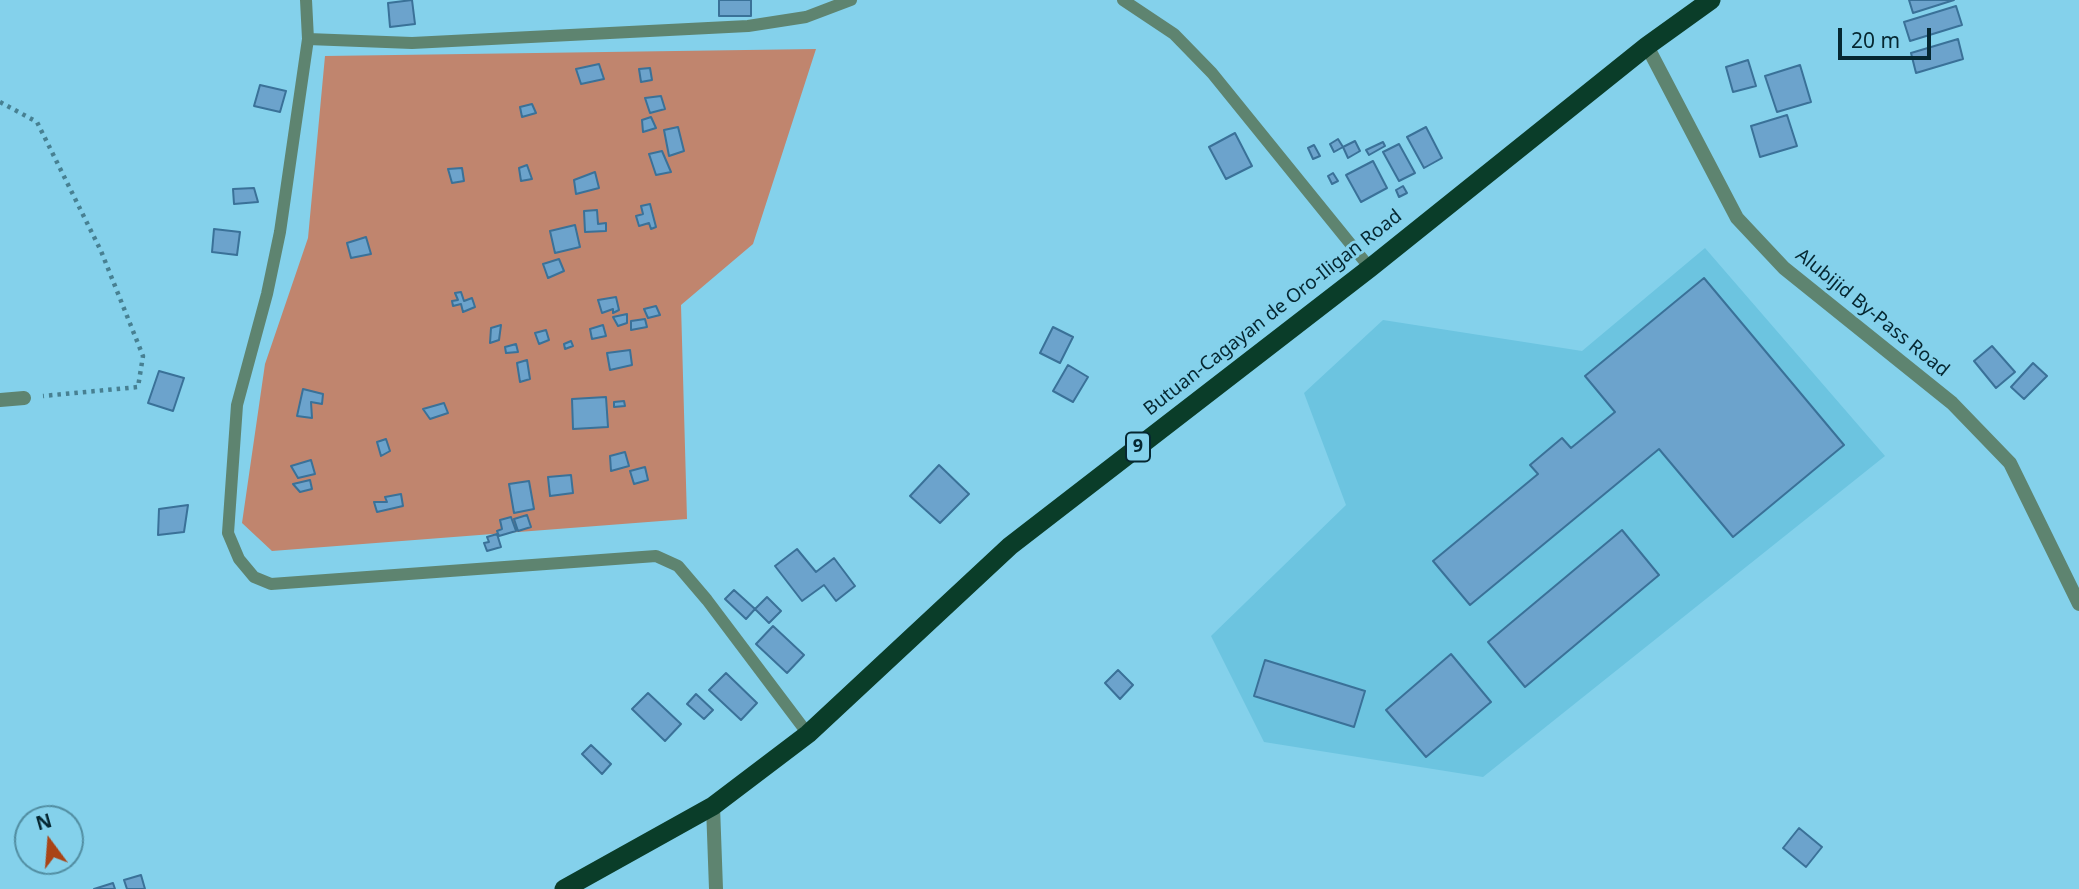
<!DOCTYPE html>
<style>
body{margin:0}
#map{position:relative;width:2079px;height:889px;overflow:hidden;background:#84d1eb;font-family:"Noto Sans",sans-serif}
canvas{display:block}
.north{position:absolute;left:14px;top:805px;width:70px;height:70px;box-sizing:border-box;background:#84d1eb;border:2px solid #518da1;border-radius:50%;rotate:344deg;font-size:19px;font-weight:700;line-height:28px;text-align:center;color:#052731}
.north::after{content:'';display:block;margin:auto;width:24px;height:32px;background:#a94416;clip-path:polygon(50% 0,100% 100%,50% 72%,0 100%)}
.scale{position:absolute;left:1838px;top:28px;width:93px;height:32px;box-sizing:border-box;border:4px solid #052731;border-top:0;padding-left:9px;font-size:21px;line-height:24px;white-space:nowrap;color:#052731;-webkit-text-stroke:5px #84d1eb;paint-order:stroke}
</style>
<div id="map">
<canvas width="2079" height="889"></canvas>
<div class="north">N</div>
<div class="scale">20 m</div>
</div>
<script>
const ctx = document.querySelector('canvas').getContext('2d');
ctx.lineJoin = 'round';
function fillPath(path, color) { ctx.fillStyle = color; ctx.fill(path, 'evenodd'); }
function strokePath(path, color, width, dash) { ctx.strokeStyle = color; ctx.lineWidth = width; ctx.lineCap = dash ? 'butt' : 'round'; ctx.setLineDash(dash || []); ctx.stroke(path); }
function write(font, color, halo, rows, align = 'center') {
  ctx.font = font + ' "Noto Sans",sans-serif'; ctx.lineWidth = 6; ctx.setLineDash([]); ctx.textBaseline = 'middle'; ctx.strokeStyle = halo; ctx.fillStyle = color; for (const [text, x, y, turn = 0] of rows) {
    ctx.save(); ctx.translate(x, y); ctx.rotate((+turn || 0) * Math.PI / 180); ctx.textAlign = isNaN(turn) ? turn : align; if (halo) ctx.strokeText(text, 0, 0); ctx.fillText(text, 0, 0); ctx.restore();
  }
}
fillPath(new Path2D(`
 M1705,248L1885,456L1483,777L1264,742L1211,636L1346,505L1304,393L1383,320L1582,351Z`), '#6cc4e0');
fillPath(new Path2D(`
 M816,49L753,244L681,305L687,519L272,551L242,523L265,364L308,238L325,56Z`), '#c0856e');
const building = new Path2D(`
 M412,0L415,24L390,27L388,3Z
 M719,0H751V16H719Z
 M1909,0H1954L1913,13Z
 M1956,6L1962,25L1910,41L1904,22Z
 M1958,39L1963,59L1916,73L1911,53Z
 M1748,60L1756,86L1733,92L1726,67Z
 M599,64L604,79L581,84L576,69Z
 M1800,65L1811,102L1777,112L1765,76Z
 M650,68L652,80L641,82L639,69Z
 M260,85L286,91L280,112L254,106Z
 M661,96L665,109L650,113L645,98Z
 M532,104L536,113L522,117L520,107Z
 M1787,115L1797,146L1760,157L1751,126Z
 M651,117L656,128L643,132L642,120Z
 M678,127L684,151L669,156L664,130Z
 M1426,127L1442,158L1424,168L1407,137Z
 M1235,133L1252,166L1226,179L1209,147Z
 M1338,139L1343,147L1334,152L1330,144Z
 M1355,141L1360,151L1348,158L1343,147Z
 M1383,142L1385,146L1369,155L1366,150Z
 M1399,144L1415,173L1399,181L1383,152Z
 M1314,145L1320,156L1313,159L1308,148Z
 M662,151L671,172L656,175L649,154Z
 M1373,161L1387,188L1361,202L1346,175Z
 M527,165L532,179L521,181L519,168Z
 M462,168L464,181L452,183L448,169Z
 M595,172L599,188L576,194L574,180Z
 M1333,173L1338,181L1332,184L1328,176Z
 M1403,186L1407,193L1399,197L1396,190Z
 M254,188L258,202L234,204L233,189Z
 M650,204L656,227L651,229L649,223L639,226L636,216L643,214L641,206Z
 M597,210L598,224L606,223V231L585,232L584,211Z
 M575,225L580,247L555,253L550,231Z
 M214,229L240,232L237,255L212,252Z
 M366,237L371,254L351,258L347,243Z
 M559,259L564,271L548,278L543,264Z
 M1704,278L1844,445L1733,537L1659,449L1470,605L1433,561L1538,474L1530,465L1562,438L1571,448L1615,412L1585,376Z
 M461,292L464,301L472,298L475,307L463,312L461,304L453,306L452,301L458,300L455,293Z
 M616,297L619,310L613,313V309L602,313L598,300Z
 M656,306L660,315L648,318L644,309Z
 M627,314V323L618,326L613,317Z
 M645,319L647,327L631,330V321Z
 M501,325L499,340L490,343L491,328Z
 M603,325L606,336L592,339L590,329Z
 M1053,327L1073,337L1060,363L1040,353Z
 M546,330L549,340L539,344L535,333Z
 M571,341L573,346L565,349L564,344Z
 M516,344L518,352L506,353L505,347Z
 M1992,346L2015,372L1996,388L1974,361Z
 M630,350L632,365L610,370L607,353Z
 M527,360L530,379L520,382L517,363Z
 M2033,363L2047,376L2024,399L2011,387Z
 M1068,365L1088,377L1073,402L1053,391Z
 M159,371L184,378L173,411L148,403Z
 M303,389L323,394L322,404L311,402L312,418L297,416Z
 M606,397L608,427L573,429L572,399Z
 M624,401L625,406L614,407V402Z
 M444,403L448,413L430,419L423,409Z
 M386,439L390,451L381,456L377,442Z
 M625,452L629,466L611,471L610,456Z
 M311,460L315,474L298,478L291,466Z
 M939,465L969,494L940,523L910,496Z
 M645,467L648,480L634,484L630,471Z
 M571,475L573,493L550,496L548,477Z
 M310,480L312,489L300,492L293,484Z
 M529,481L534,509L514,513L509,484Z
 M401,494L403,506L377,512L374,502H387L385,497Z
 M188,505L184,532L158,535L159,509Z
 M527,515L531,527L518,531L514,519Z
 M511,517L516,531L499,536L497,531L502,529L500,520Z
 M1622,530L1659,575L1525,687L1488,642Z
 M497,534L501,547L487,551L484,543L489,542L487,537Z
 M797,549L816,572L834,558L855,586L836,601L824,585L802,601L775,566Z
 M734,590L755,609L746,619L725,599Z
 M767,597L781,611L769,623L755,609Z
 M773,626L804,655L787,673L756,644Z
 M1451,654L1491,702L1426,757L1386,710Z
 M1265,660L1365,691L1354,727L1254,696Z
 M1118,670L1133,685L1120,699L1105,683Z
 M726,673L757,703L741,720L709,690Z
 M648,693L681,724L665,741L632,709Z
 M696,694L713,710L704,719L687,704Z
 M591,745L611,764L602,774L582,754Z
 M1799,828L1822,847L1806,867L1783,848Z
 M141,875L145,889H127L124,880Z
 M113,883L115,889H94Z`);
fillPath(building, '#6ca3cc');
strokePath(building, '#3a7198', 2);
strokePath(new Path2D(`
 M0,102L37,122L101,251L143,356L138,387L43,396`), '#478092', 4.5, [3.5, 5]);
strokePath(new Path2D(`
 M306,0L308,39L280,232L267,294L237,405L228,533L239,559L254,577L271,584L656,556L678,566L707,600L808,734
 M1123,0L1174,34L1212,73L1370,268
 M308,39L412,43L748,26L806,17L851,0`), '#5e8470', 12);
strokePath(new Path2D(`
 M0,400L24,398`), '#5e8470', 14);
strokePath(new Path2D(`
 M1647,46L1737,218L1784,268L1952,403L2010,463L2079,604
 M713,806L716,889`), '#5e8470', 14);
strokePath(new Path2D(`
 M564,889L713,806L808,734L1010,546L1370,268L1647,46L1711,0`), '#0a3d29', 19);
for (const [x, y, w] of [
 [1138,447,24]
]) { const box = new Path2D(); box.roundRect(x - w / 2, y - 14.5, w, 29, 5); ctx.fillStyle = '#84d1eb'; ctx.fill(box); strokePath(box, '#052731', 2); }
write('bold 18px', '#052731', null, [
 ["9",1138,447]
]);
write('19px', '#052731', '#84d1eb', [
 ["Butuan-Cagayan de Oro-Iligan Road",1273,313,-38],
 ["Alubijid By-Pass Road",1872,313,39]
]);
</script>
